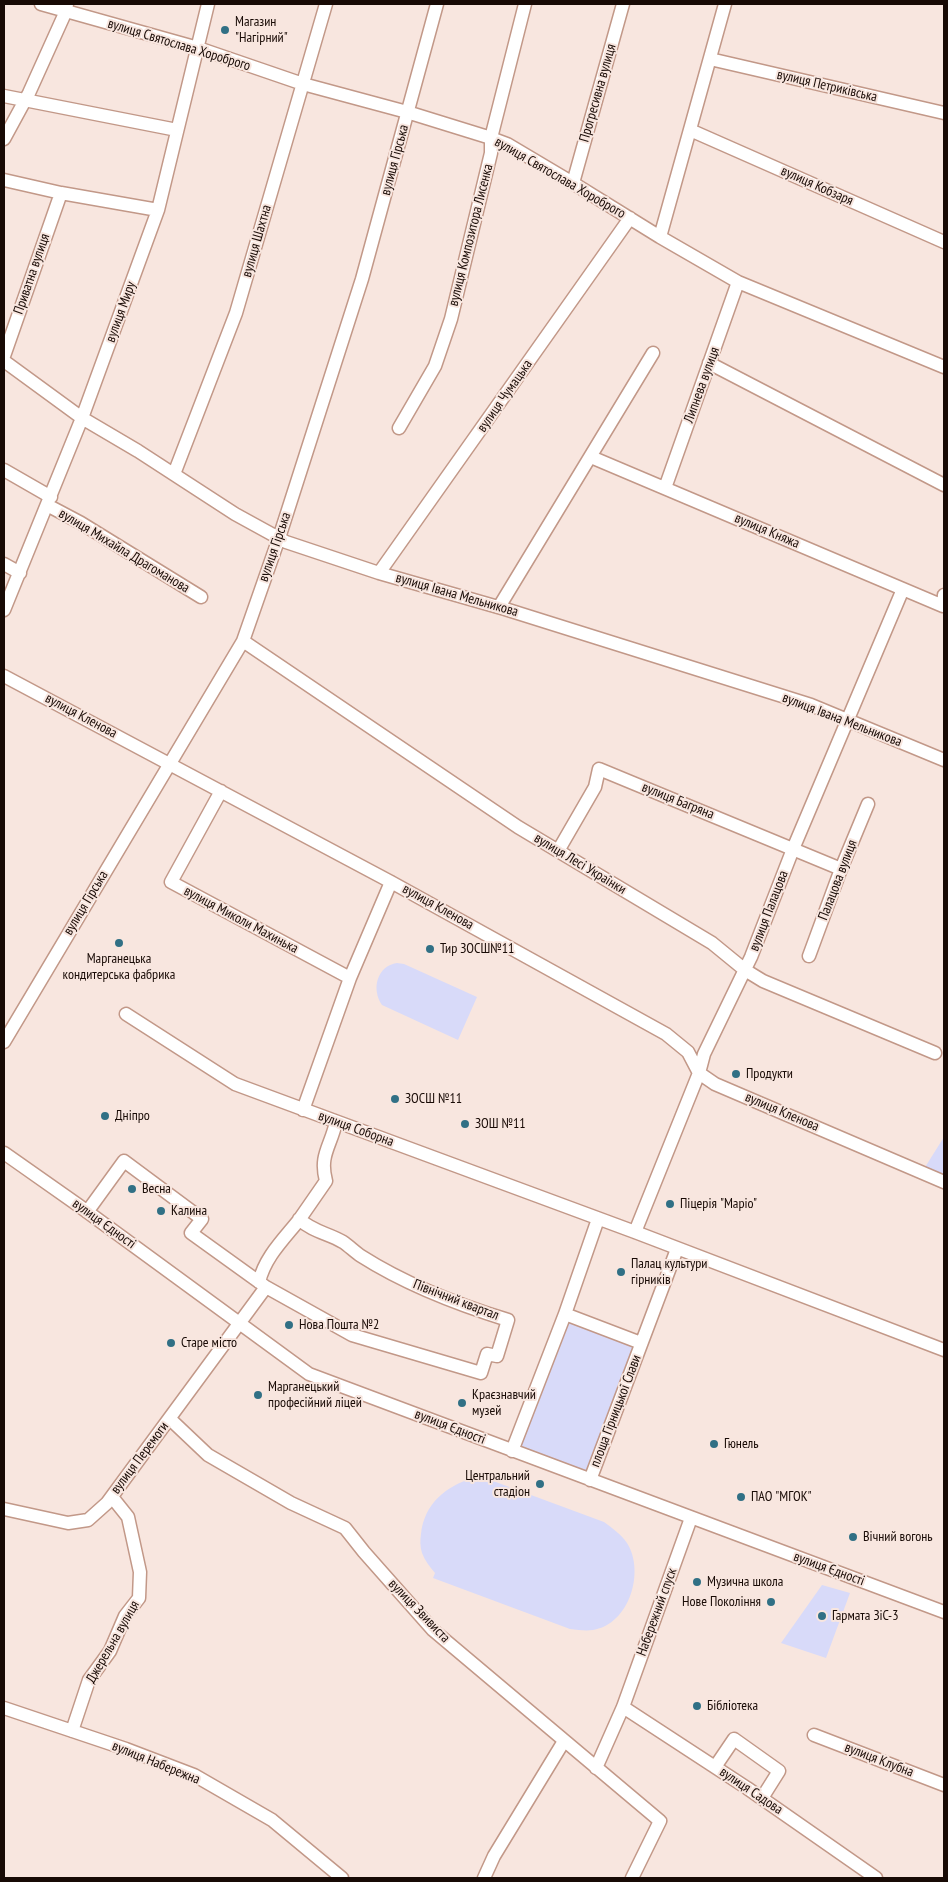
<!DOCTYPE html>
<meta charset="utf-8">
<style>
body{margin:0}
#map{position:relative;width:948px;height:1882px;overflow:hidden;background:#f8e6df;font-family:"PT Sans Narrow",sans-serif}
canvas{display:block}
.frame{position:absolute;inset:0;border:5px solid #180a05;pointer-events:none}
</style>
<div id="map">
<canvas width="948" height="1882"></canvas>
<div class="frame"></div>
</div>
<script>
const ctx = document.querySelector('canvas').getContext('2d');
ctx.lineJoin = 'round';
function fillPath(path, color) { ctx.fillStyle = color; ctx.fill(path, 'evenodd'); }
function strokePath(path, color, width, dash) { ctx.strokeStyle = color; ctx.lineWidth = width; ctx.lineCap = dash ? 'butt' : 'round'; ctx.setLineDash(dash || []); ctx.stroke(path); }
function write(font, color, halo, rows, align = 'center') {
  ctx.font = font + ' "PT Sans Narrow",sans-serif'; ctx.lineWidth = 4; ctx.setLineDash([]); ctx.textBaseline = 'middle'; ctx.strokeStyle = halo; ctx.fillStyle = color; for (const [text, x, y, turn = 0] of rows) {
    ctx.save(); ctx.translate(x, y); ctx.rotate((+turn || 0) * Math.PI / 180); ctx.textAlign = isNaN(turn) ? turn : align; if (halo) ctx.strokeText(text, 0, 0); ctx.fillText(text, 0, 0); ctx.restore();
  }
}
fillPath(new Path2D(`
 M397,963L404,964L477,997L458,1040L382,1005C371,989 377,966 397,963Z
 M944,1137V1182L922,1172Z
 M566,1318L635,1345L586,1475L517,1448Z
 M473,1478H485L604,1522C612,1528 621,1534 627,1543C645,1571 630,1624 593,1630C586,1631 578,1630 570,1629L433,1578L435,1573C430,1567 425,1561 422,1553C420,1547 420,1540 421,1534C424,1504 446,1486 473,1478Z
 M822,1585L850,1593L826,1658L781,1643Z`), '#d8daf9');
const minor = new Path2D(`
 M41,4L198,48L303,84L407,112L491,138L507,144L576,185L660,237L738,282L944,367
 M710,59L944,113
 M4,96L177,130
 M690,130L944,242
 M4,139L29,93L66,11L67,4
 M4,180L61,193L158,210
 M573,183L623,4
 M660,237L725,4
 M4,356L61,193
 M4,361L82,418L138,451L235,514L286,542L379,573L505,609L811,705L944,760
 M709,363L944,485
 M399,428L435,366L451,319L491,153V138L525,4
 M591,457L943,606L944,595
 M4,470L51,497
 M174,474L236,313L326,4
 M665,488L738,282
 M47,505L81,523L201,597
 M4,564L20,573
 M379,573L630,218
 M499,607L653,353
 M4,610L82,418L158,210L208,4
 M243,641L518,827L712,943L745,970L763,981L935,1053
 M4,676L391,882L666,1034L688,1052L699,1073L715,1084L944,1182
 M221,791L171,882L350,978
 M558,851L595,787L599,769L841,869
 M809,956L841,869L868,804
 M126,1014L235,1084L635,1232L944,1350
 M4,1042L243,641L279,538L362,279L437,4
 M303,1110L350,978L391,882
 M4,1153L78,1205L309,1374L944,1612
 M635,1232L699,1073L704,1054L751,957L793,849L903,589
 M259,1282C265,1257 283,1240 299,1220C308,1207 317,1194 326,1181C319,1155 331,1146 336,1122
 M266,1287L352,1335L481,1373L487,1354L497,1356L508,1320C459,1305 405,1284 361,1256C355,1252 349,1246 343,1242C328,1233 313,1232 299,1219
 M565,1314L641,1343
 M170,1419L208,1455L291,1503L345,1528L364,1552L433,1630L660,1821L632,1878
 M512,1451L565,1314L598,1219
 M590,1480L677,1249
 M4,1509L68,1523L88,1520L107,1503L266,1287L191,1233L202,1219L124,1161L87,1212
 M623,1707L747,1788L876,1878
 M4,1708L126,1749L194,1775L272,1820L342,1878
 M72,1731L89,1680L110,1651L125,1616L139,1598L140,1572L128,1517L112,1497
 M814,1735L944,1785
 M715,1767L734,1739L779,1771L762,1798
 M596,1768L623,1707L691,1518
 M484,1878L494,1856L564,1741`);
strokePath(minor, '#c29888', 15);
strokePath(minor, '#fff', 12);
for (const [x, y, r, color] of [
 [225,30,5,"#317085"],
 [119,943,5,"#317085"],
 [430,949,5,"#317085"],
 [736,1074,5,"#317085"],
 [395,1099,5,"#317085"],
 [105,1116,5,"#317085"],
 [465,1124,5,"#317085"],
 [132,1189,5,"#317085"],
 [670,1204,5,"#317085"],
 [161,1211,5,"#317085"],
 [621,1272,5,"#317085"],
 [289,1325,5,"#317085"],
 [171,1343,5,"#317085"],
 [258,1395,5,"#317085"],
 [462,1403,5,"#317085"],
 [714,1444,5,"#317085"],
 [540,1484,5,"#317085"],
 [741,1497,5,"#317085"],
 [853,1537,5,"#317085"],
 [697,1582,5,"#317085"],
 [771,1602,5,"#317085"],
 [822,1616,5,"#317085"],
 [697,1706,5,"#317085"]
]) { const dot = new Path2D(); dot.arc(x, y, r, 0, 2 * Math.PI); ctx.fillStyle = color; ctx.fill(dot); strokePath(dot, '#f8e6df', 2); }
write('14px', '#180a05', '#f8e6df', [
 ["Магазин",235,22],
 ["\"Нагірний\"",235,38],
 ["Тир ЗОСШ№11",440,949],
 ["Марганецька",119,959,"center"],
 ["кондитерська фабрика",119,975,"center"],
 ["Продукти",746,1074],
 ["ЗОСШ №11",405,1099],
 ["Дніпро",115,1116],
 ["ЗОШ №11",475,1124],
 ["Весна",142,1189],
 ["Піцерія \"Маріо\"",680,1204],
 ["Калина",171,1211],
 ["Палац культури",631,1264],
 ["гірників",631,1280],
 ["Нова Пошта №2",299,1325],
 ["Старе місто",181,1343],
 ["Марганецький",268,1387],
 ["професійний ліцей",268,1403],
 ["Краєзнавчий",472,1395],
 ["музей",472,1411],
 ["Гюнель",724,1444],
 ["Центральний",530,1476,"right"],
 ["стадіон",530,1492,"right"],
 ["ПАО \"МГОК\"",751,1497],
 ["Вічний вогонь",863,1537],
 ["Музична школа",707,1582],
 ["Нове Покоління",761,1602,"right"],
 ["Гармата ЗіС-3",832,1616],
 ["Бібліотека",707,1706]
], 'left');
write('14px', '#180a05', '#f8e6df', [
 ["вулиця Святослава Хороброго",179,45,17],
 ["вулиця Петриківська",827,86,13],
 ["Прогресивна вулиця",598,93,-74],
 ["вулиця Гірська",395,160,-75],
 ["вулиця Святослава Хороброго",560,178,30],
 ["вулиця Кобзаря",817,186,24],
 ["вулиця Композитора Лисенка",471,235,-76],
 ["вулиця Шахтна",257,241,-74],
 ["Приватна вулиця",32,274,-71],
 ["вулиця Миру",121,312,-70],
 ["Липнева вулиця",702,385,-70],
 ["вулиця Чумацька",505,396,-55],
 ["вулиця Княжа",767,531,23],
 ["вулиця Гірська",275,547,-71],
 ["вулиця Михайла Драгоманова",124,551,31],
 ["вулиця Івана Мельникова",457,595,16],
 ["вулиця Кленова",81,716,28],
 ["вулиця Івана Мельникова",842,720,21],
 ["вулиця Багряна",678,801,22],
 ["вулиця Лесі Українки",580,864,31],
 ["Палацова вулиця",838,880,-69],
 ["вулиця Гірська",86,903,-59],
 ["вулиця Кленова",438,907,29],
 ["вулиця Палацова",769,911,-69],
 ["вулиця Миколи Махинька",241,920,28],
 ["вулиця Кленова",782,1112,23],
 ["вулиця Соборна",356,1129,20],
 ["вулиця Єдності",104,1224,36],
 ["Північний квартал",456,1300,21],
 ["площа Гірницької Слави",616,1411,-69],
 ["вулиця Єдності",450,1427,21],
 ["вулиця Перемоги",140,1458,-53],
 ["вулиця Єдності",829,1569,20],
 ["вулиця Звивиста",419,1611,46],
 ["Набережний спуск",657,1612,-70],
 ["Джерельна вулиця",113,1642,-60],
 ["вулиця Клубна",879,1760,21],
 ["вулиця Набережна",156,1763,22],
 ["вулиця Садова",751,1791,34]
]);
</script>
